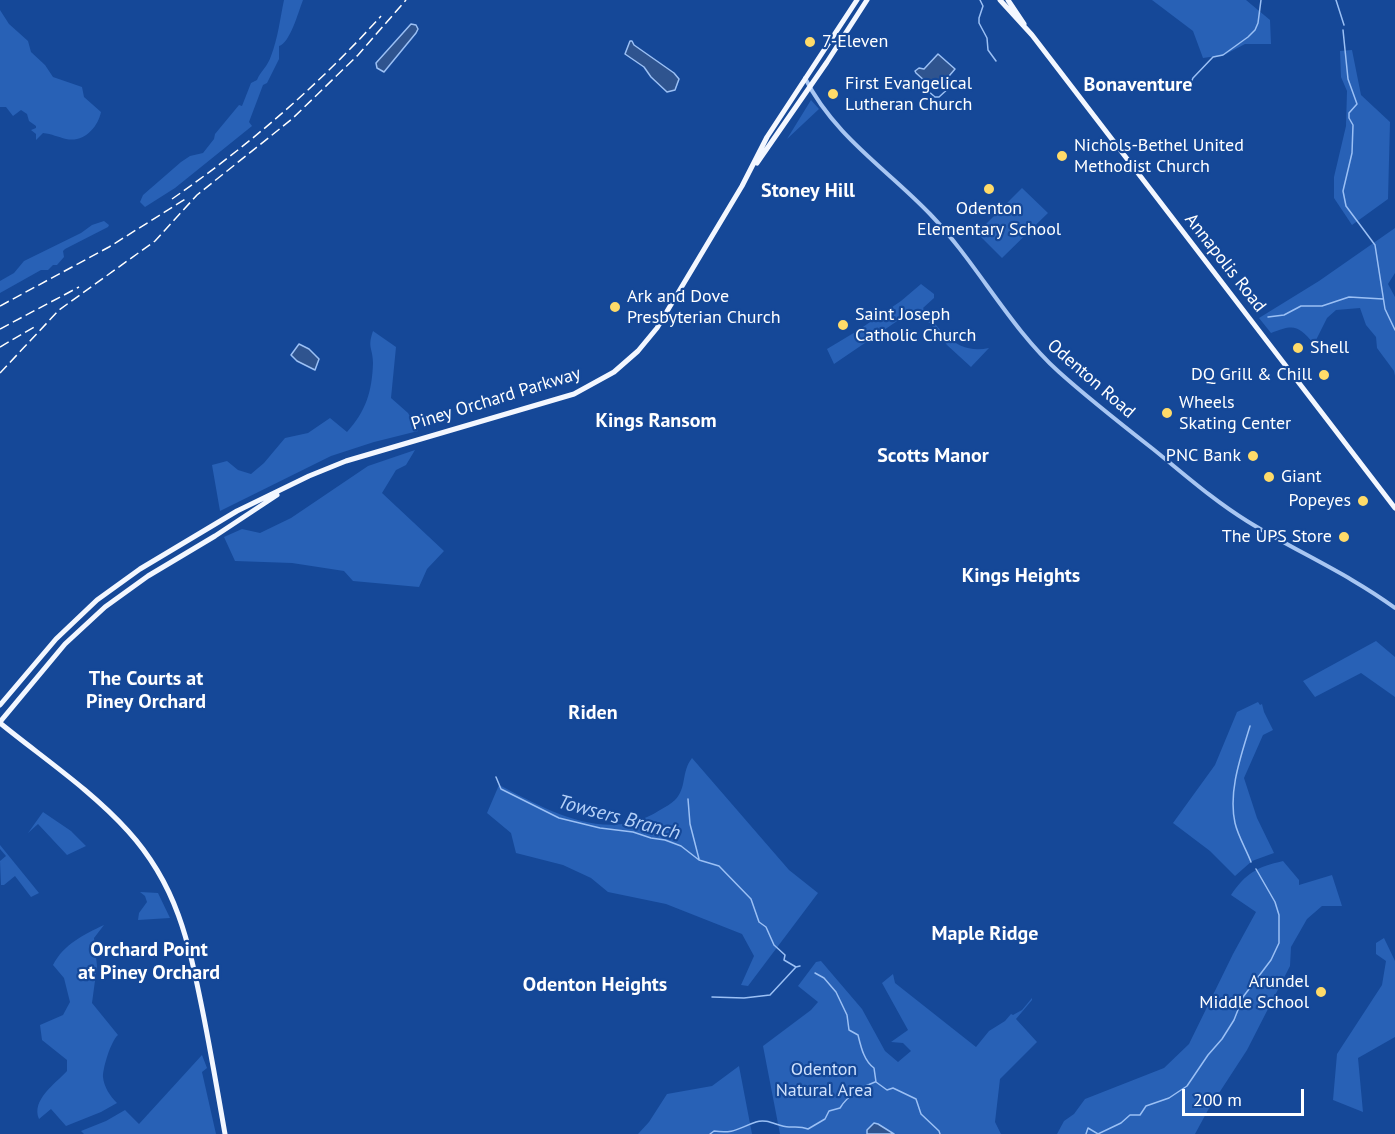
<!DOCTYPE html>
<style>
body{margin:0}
#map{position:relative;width:1395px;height:1134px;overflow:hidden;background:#154898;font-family:"PT Sans",sans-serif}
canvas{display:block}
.scale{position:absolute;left:1182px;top:1089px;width:122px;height:27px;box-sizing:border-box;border:3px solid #fff;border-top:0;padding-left:8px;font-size:18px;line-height:21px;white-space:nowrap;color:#fff;-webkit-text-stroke:4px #154898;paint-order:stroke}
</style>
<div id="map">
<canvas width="1395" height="1134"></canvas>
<div class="scale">200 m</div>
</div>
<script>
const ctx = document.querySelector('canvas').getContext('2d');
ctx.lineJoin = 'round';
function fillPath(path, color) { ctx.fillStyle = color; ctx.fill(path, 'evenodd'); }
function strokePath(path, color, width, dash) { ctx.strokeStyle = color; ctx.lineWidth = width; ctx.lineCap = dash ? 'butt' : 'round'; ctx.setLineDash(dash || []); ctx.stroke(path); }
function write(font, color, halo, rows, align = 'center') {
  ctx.font = font + ' "PT Sans",sans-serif'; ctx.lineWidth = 4.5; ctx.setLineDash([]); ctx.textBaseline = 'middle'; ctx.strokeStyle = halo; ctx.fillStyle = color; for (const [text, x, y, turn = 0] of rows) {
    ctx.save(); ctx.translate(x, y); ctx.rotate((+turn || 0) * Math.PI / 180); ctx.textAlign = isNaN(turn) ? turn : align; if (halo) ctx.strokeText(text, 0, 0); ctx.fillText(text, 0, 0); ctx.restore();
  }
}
fillPath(new Path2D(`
 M284,0H303C298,13 290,43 279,46V59L267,83L263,85L249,122L252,126L175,188L145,207L140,202L143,195L181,162L190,156L203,153L214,139L215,134L239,105L242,106L251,83L257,80C260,72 268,66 271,56C278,38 280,19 284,0Z
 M1152,0H1246L1270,20L1271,44H1245L1224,55L1203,58L1193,31Z
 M0,10L9,24L28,41L31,52L45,65L53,77L82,87L84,97L101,112C98,127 84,143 66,139C58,137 52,134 43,133L36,140V134L31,130L36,128V126L29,121L27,114L21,110L13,116L6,107H0Z
 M1352,50L1361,95L1390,122L1388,199L1352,225L1334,198V177L1346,126L1347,91L1341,77L1340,51Z
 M811,100L819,109L787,139Z
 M1022,188L1048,213L1002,258L977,233Z
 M104,221L109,225L108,227L65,249L63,251L64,257L57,265H53L48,270H41L0,293V281L14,273L24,261L81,233L92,225Z
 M1395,228V273L1388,284L1395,297V376L1394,371L1377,348L1376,337L1366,325L1360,308L1336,310L1327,318L1314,344C1298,325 1294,324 1271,333L1259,318L1319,281Z
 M921,284L934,294V298L923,308C940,331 957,355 989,348L971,367L947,345L930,323L909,313L834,364L827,349L857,331L901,301Z
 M373,331L396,347L391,398L408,413L418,431L374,442L331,456L220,511L212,465L227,461L238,470L251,474L264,463L285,438L308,433L330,418L347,432C366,411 372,392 373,363C373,348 367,348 373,331Z
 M415,450L406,465L396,470L382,493L444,551L427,569L419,587L353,581L344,571L292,563L235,561L224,537L242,529L260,533L291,518L368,466Z
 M1376,641L1395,657V697L1361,673L1315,697L1303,681Z
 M1258,702L1260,705L1262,704L1264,712L1273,730L1263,735L1244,778L1257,818L1274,853L1252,861L1235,876L1210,851L1173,823L1215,765L1237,712Z
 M692,758L789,870L818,893L748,986L741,985L754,956L742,934L666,904L608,892L591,878L563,865L516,853L511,833L487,813L499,785C548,810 606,845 660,810C665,807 671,804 675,800C687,788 681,772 692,758Z
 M43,812L71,831L86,846L67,855L38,824L28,833Z
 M0,845L39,893L31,897L15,876L4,885H1L0,861L6,856L0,849Z
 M1283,861L1299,880V885L1332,875L1342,906H1322L1307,919L1291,947L1290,966L1247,1050L1208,1110L1195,1134H1057L1064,1121L1074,1114L1085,1099L1164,1068L1189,1044L1233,954L1256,912L1231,895C1246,873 1257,867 1283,861Z
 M140,892L158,893L170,918L138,920L139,913L147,902L145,896Z
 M104,925L94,938L97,966L92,1003L118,1035C111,1041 103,1067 103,1077C104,1087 110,1096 117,1103L101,1112L66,1126L51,1109L39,1119C31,1100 55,1084 67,1071V1060L42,1040L40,1025L63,1015L70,1002L64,978L53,965C64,944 83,935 104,925Z
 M1384,938L1395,961V1037L1358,1058L1363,1112L1333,1100L1337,1054L1382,985L1386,961L1376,954V943Z
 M821,961L862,1009L885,1051L898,1062L911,1051L903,1043L891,1042L908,1030L882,983L893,974L895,983L976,1047L989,1031L1005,1021L1011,1014L1013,1015L1022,1010L1032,998V1000L1016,1019L1037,1042L1000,1079L995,1122L1001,1134H780L763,1046L811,1010L818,1002L798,986L816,962Z
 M202,1055L207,1068L202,1072L216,1134H84L81,1131L106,1121L125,1110L139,1124Z
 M739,1066L752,1134H638L649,1122L667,1094L712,1086Z`), '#2861b6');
const water = new Path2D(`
 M411,24L416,25L418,29L416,33L384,72L377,68L376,63Z
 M630,41H632L634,45L674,73L679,79L675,90L667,92L651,77L644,67L625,54Z
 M938,54L955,69L938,89L935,90L916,73L915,71L919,68L924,69Z
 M299,344L309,349L319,359L315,370L297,361L291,355Z
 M874,1123L878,1124L894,1134H867V1130Z`);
fillPath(water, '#2f548f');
strokePath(water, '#9bc0f5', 1.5);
strokePath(new Path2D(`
 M980,0L983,6L979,18V23L987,38L988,50L996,61
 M1336,0L1344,25
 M1343,30L1348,79L1357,104L1349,113V118L1353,125L1352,153L1343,191L1346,206L1375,245L1385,309L1395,330
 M922,80L920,84L935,97H939L951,86
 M1187,92L1193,78L1213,57L1223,55L1248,37L1255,30L1258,23L1261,0
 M1268,317L1284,315L1301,306H1322L1349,297L1383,299
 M1250,726C1241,756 1228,791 1235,823C1238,836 1246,849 1251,862
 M496,777L501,789L559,818L600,828L633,832L651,838L665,840L681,846L699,860L719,866L751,899L759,922L766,927L774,945L785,955L784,960L796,967L800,966
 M688,799L690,824L699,859
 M815,973L824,978L836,992L847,1015L849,1030L858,1035C861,1047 864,1061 874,1068L876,1082L887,1090L893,1088L916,1099L921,1114L939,1131L940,1134
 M712,997L744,998L770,995L796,967
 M710,1134L714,1131C735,1134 738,1128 756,1122C768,1118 778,1127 789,1127C796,1127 801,1126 808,1129L825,1119L829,1111L840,1108C847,1096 863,1086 875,1082
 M1086,1134L1088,1128L1098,1134L1121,1123L1130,1115H1140L1146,1106L1169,1098L1187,1086L1208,1055L1222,1039L1234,1020L1243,997L1271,960L1279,943V915L1275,902L1256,869`), '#9bc0f5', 1.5);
strokePath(new Path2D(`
 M805,78C834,136 887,169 930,214C977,263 1009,327 1059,372C1089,399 1121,424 1153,449C1184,474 1213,500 1247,521C1295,551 1349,574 1395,608`), '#a8c6f2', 4);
strokePath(new Path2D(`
 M1000,0L1032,35L1395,508
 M1008,0L1024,24
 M757,163L827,62L867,0
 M0,705L56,639L97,600L140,569L237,511L309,476L346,461L574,394L614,372L638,351L657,328L742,186L767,137L857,0
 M0,722L65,644L105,607L148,576L215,536L277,495
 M0,723C43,758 91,790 128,831C178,886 189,944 203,1013C211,1053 218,1094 225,1134`), '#f3f7ff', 5);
strokePath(new Path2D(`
 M172,199C248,146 319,85 381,16
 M0,306L109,247L187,198
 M0,329L79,287
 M0,347L36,326
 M0,373L59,310L155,241L197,195L292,119L358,55L406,0`), '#fff', 1.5, [10, 4.5]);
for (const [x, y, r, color] of [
 [810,42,6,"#ffdb69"],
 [833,94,6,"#ffdb69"],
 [1062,156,6,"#ffdb69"],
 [989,189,6,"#ffdb69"],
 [615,307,6,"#ffdb69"],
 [843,325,6,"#ffdb69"],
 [1298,348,6,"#ffdb69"],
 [1324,375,6,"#ffdb69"],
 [1167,413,6,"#ffdb69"],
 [1253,456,6,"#ffdb69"],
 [1269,477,6,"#ffdb69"],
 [1363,501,6,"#ffdb69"],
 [1344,537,6,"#ffdb69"],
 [1321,992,6,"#ffdb69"]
]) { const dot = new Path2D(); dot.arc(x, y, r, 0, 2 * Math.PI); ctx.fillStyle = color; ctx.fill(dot); strokePath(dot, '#154898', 2); }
write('18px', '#fff', '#154898', [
 ["7-Eleven",822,42],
 ["First Evangelical",845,84],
 ["Lutheran Church",845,105],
 ["Nichols-Bethel United",1074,146],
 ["Methodist Church",1074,167],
 ["Odenton",989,209,"center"],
 ["Elementary School",989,230,"center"],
 ["Ark and Dove",627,297],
 ["Presbyterian Church",627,318],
 ["Saint Joseph",855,315],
 ["Catholic Church",855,336],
 ["Shell",1310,348],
 ["DQ Grill & Chill",1312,375,"right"],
 ["Wheels",1179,403],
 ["Skating Center",1179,424],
 ["PNC Bank",1241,456,"right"],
 ["Giant",1281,477],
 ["Popeyes",1351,501,"right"],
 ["The UPS Store",1332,537,"right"],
 ["Arundel",1309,982,"right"],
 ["Middle School",1309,1003,"right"]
], 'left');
write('18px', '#fff', '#154898', [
 ["Annapolis Road",1225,263,52],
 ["Odenton Road",1091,379,41],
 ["Piney Orchard Parkway",496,399,-17]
]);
write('18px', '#d0e2fd', '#154898', [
 ["Odenton",824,1070],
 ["Natural Area",824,1091]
]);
write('bold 20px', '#fff', '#154898', [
 ["Bonaventure",1138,85],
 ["Stoney Hill",808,191],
 ["Kings Ransom",656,421],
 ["Scotts Manor",933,456],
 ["Kings Heights",1021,576],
 ["The Courts at",146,679],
 ["Piney Orchard",146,702],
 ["Riden",593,713],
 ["Maple Ridge",985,934],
 ["Orchard Point",149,950],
 ["at Piney Orchard",149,973],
 ["Odenton Heights",595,985]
]);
write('italic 20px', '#b5d1f9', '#154898', [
 ["Towsers Branch",619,818,15]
]);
</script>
